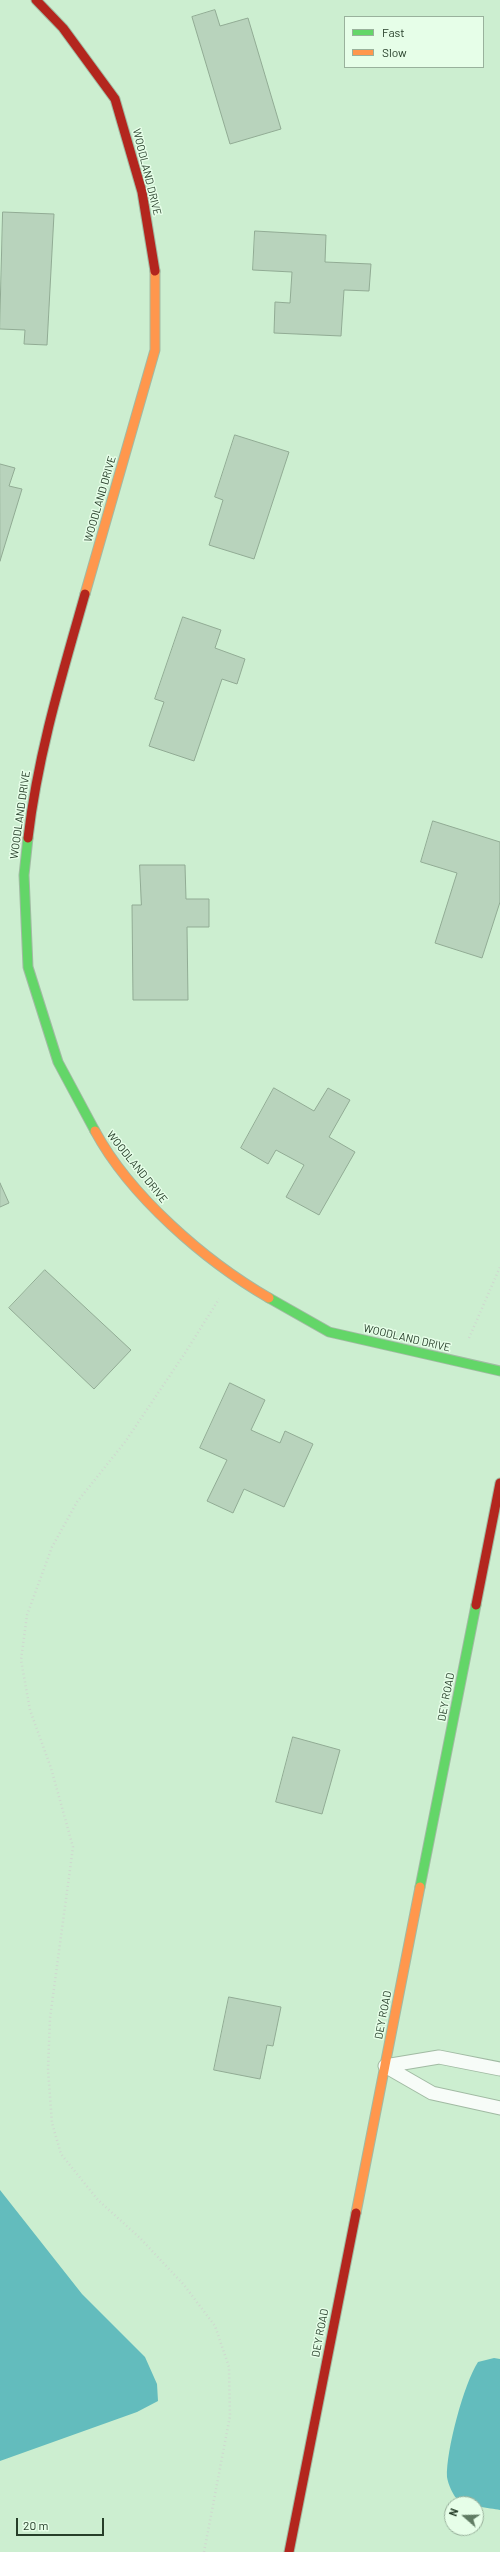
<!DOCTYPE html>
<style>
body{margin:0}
#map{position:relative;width:500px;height:2552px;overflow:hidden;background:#cceed0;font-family:Barlow,sans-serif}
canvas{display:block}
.legend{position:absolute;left:344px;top:16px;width:140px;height:52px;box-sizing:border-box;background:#e6fee8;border:1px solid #99b19c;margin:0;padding:5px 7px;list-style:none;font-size:12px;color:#263e29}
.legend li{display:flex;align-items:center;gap:8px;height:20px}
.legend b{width:20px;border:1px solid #99b19c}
.north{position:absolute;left:444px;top:2496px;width:40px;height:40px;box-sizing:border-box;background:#e6fee8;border:1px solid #99b19c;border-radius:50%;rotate:290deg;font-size:11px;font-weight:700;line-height:16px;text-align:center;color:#263e29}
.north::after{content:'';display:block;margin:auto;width:14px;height:18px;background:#607c63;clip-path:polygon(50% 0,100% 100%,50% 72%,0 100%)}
.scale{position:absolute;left:16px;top:2518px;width:88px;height:18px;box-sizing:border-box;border:2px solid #263e29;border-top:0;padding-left:5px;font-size:12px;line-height:14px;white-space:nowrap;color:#263e29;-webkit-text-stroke:3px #e6fee8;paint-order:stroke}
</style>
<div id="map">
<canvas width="500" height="2552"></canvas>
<ul class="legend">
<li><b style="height:5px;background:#63d668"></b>Fast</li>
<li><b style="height:5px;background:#ff974d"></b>Slow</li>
</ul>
<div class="north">N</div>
<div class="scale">20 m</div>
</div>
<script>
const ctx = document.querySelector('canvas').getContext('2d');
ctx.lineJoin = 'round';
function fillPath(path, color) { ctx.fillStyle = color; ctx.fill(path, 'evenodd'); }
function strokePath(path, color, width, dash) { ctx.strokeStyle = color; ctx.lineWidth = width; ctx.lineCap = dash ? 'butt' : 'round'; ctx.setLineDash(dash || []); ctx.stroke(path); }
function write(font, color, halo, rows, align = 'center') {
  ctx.font = font + ' Barlow,sans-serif'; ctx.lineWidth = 3; ctx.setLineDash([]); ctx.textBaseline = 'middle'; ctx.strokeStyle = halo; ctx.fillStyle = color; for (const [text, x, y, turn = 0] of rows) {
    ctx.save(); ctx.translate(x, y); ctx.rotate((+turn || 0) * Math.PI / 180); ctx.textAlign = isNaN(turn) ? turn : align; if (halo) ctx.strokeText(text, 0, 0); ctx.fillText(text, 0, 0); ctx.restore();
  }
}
fillPath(new Path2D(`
 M0,2190L82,2294L145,2357L157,2384L158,2401L137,2412L0,2461Z
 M494,2358L500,2359V2510C490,2508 466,2506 459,2501C453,2496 448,2484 447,2477C446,2451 464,2383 478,2362Z`), '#63bcbd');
const building = new Path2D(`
 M215,10L220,26L248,18L281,129L230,144L192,17Z
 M3,212L54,214L47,345L24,344L25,330L0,329Z
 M255,231L326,235L325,262L371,264L369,291L344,290L341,336L274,333L275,302L290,303L292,272L253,270Z
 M235,435L289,452L254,559L209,545L223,500L215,497Z
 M0,464L15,468L9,486L22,489L0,561Z
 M183,617L221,630L215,648L245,659L237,684L222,679L194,761L149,746L164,702L155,699Z
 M433,821L500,842V902L482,958L435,943L457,873L421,862Z
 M140,865H185L186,899H209V927H187L188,1000H133L132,905H141Z
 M274,1088L314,1111L328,1088L350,1100L329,1137L355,1152L319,1215L286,1197L304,1165L276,1150L268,1164L241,1148Z
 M0,1183L9,1203L0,1207Z
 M45,1270L131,1350L94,1389L9,1308Z
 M230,1383L265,1400L251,1430L280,1443L285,1431L313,1444L284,1507L244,1489L233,1513L207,1501L227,1460L200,1448Z
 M293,1737L340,1750L322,1814L276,1802Z
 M229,1997L281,2007L273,2046L267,2045L260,2079L214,2070Z`);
fillPath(building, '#b8d3bc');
strokePath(building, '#91ab94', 1);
const lane = new Path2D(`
 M500,2069L439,2057L385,2066L432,2093L500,2108`);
const fast = new Path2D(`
 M28,838L24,875L28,967L58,1062L95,1131
 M269,1298L329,1332L500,1371
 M420,1887L476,1605`);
const slow = new Path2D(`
 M85,594L155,350V271
 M95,1131C130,1196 205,1261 269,1298
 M356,2213L420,1887`);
const jam = new Path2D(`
 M36,0L63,28L115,99L142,192L155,271
 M28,838C38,753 62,675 85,594
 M476,1605L500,1483
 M289,2552L356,2213`);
strokePath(lane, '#a1baa3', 15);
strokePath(fast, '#a1baa3', 11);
strokePath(slow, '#a1baa3', 11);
strokePath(jam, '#a1baa3', 11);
strokePath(new Path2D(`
 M469,1338L500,1267
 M204,2552L230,2416L229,2367L215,2326L184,2285L140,2238L98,2200L61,2154L52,2123L48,2070L50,2018L73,1847L51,1768L30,1710L21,1660L27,1615L52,1547L77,1502L125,1442L185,1353L219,1299`), '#cfd8cf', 2.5, [1, 3]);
strokePath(lane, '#f7fcf8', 13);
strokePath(fast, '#63d668', 9);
strokePath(slow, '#ff974d', 9);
strokePath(jam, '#b3261e', 9);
write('11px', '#263e29', '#e6fee8', [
 ["WOODLAND DRIVE",147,172,76],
 ["WOODLAND DRIVE",100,499,-74],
 ["WOODLAND DRIVE",20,815,-82],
 ["WOODLAND DRIVE",137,1167,51],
 ["WOODLAND DRIVE",407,1338,13],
 ["DEY ROAD",446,1697,-79],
 ["DEY ROAD",383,2015,-79],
 ["DEY ROAD",320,2333,-79]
]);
</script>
